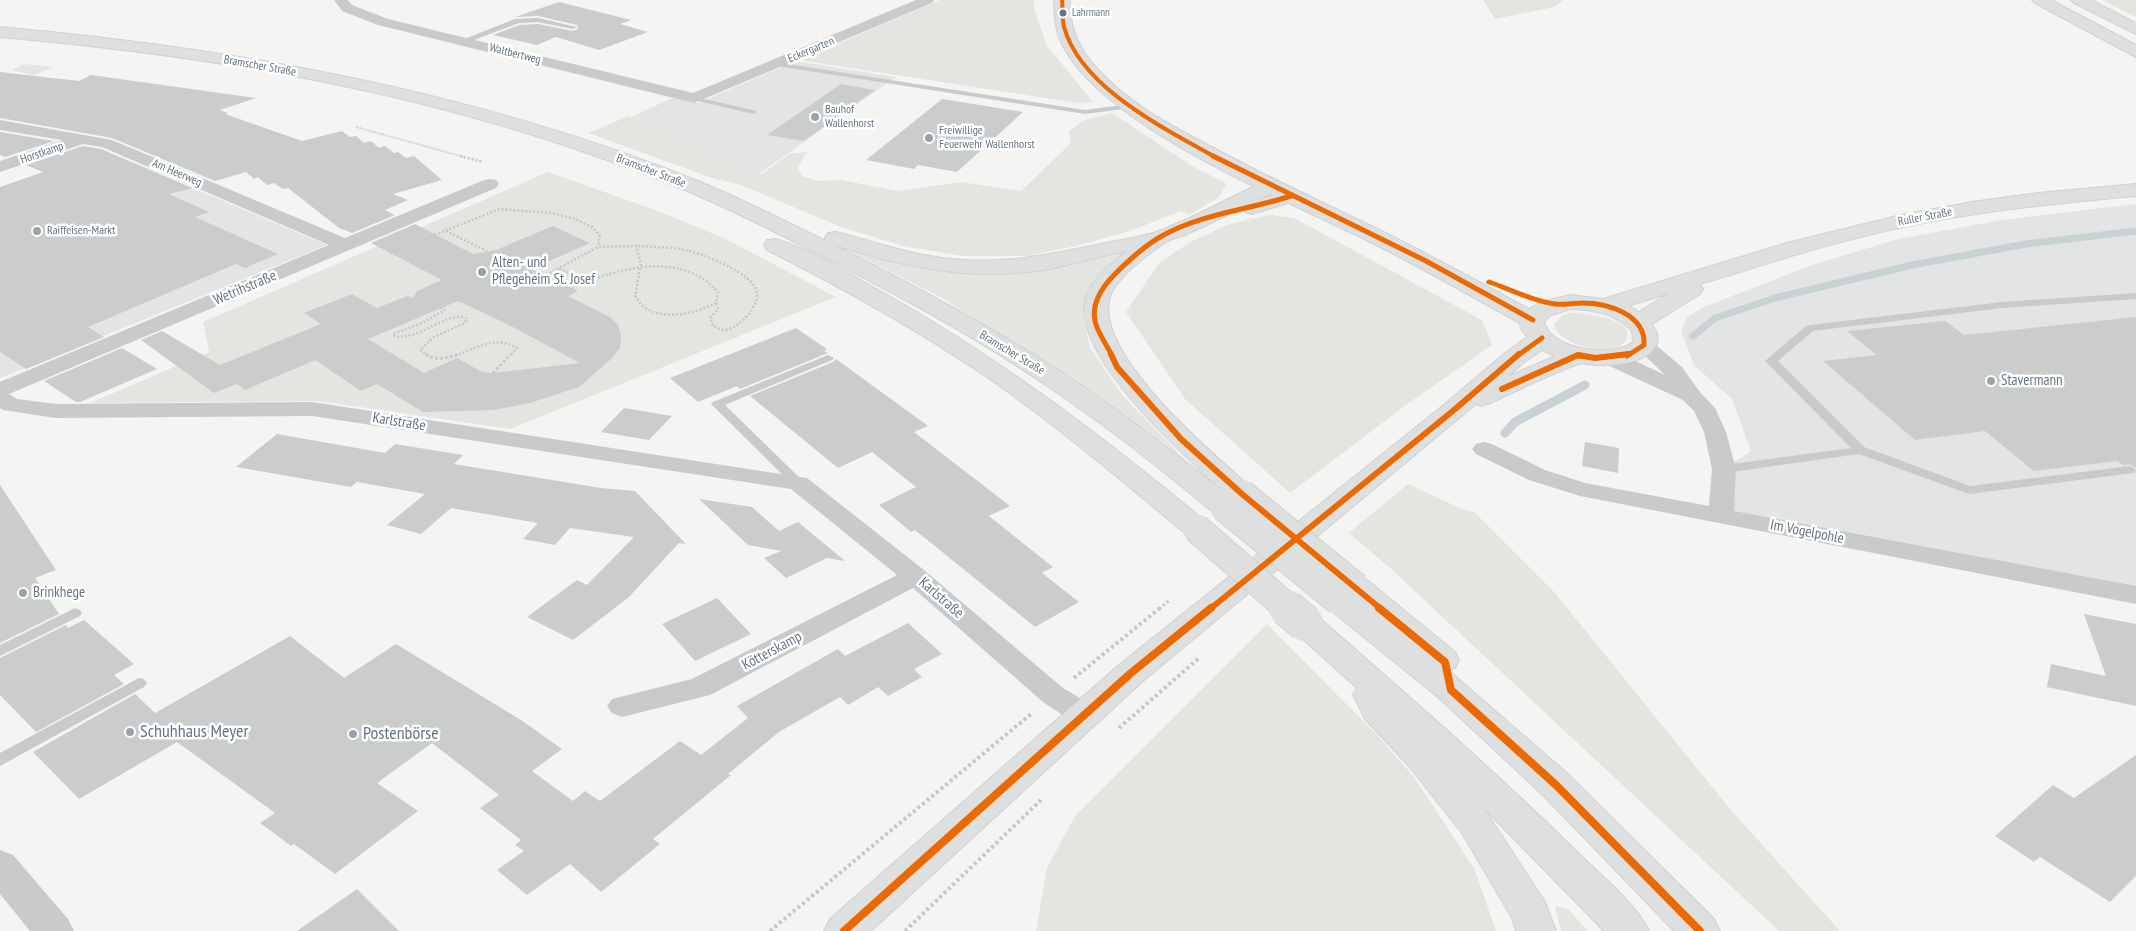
<!DOCTYPE html>
<meta charset="utf-8">
<style>
body{margin:0}
canvas{display:block;background:#f4f4f3}
</style>
<canvas width="2136" height="931"></canvas>
<script>
const ctx = document.querySelector('canvas').getContext('2d');
ctx.lineJoin = 'round';
function fillPath(path, color) { ctx.fillStyle = color; ctx.fill(path, 'evenodd'); }
function strokePath(path, color, width, dash) { ctx.strokeStyle = color; ctx.lineWidth = width; ctx.lineCap = dash ? 'butt' : 'round'; ctx.setLineDash(dash || []); ctx.stroke(path); }
function write(font, color, halo, rows, align = 'center') {
  ctx.font = font + ' "PT Sans Narrow",sans-serif'; ctx.lineWidth = 5; ctx.setLineDash([]); ctx.textBaseline = 'middle'; ctx.strokeStyle = halo; ctx.fillStyle = color; for (const [text, x, y, turn = 0] of rows) {
    ctx.save(); ctx.translate(x, y); ctx.rotate((+turn || 0) * Math.PI / 180); ctx.textAlign = isNaN(turn) ? turn : align; if (halo) ctx.strokeText(text, 0, 0); ctx.fillText(text, 0, 0); ctx.restore();
  }
}
fillPath(new Path2D(`
 M796,61L896,77L756,176L627,119L672,98L698,103Z
 M127,160L327,245L0,378V206Z
 M2136,204V595L1721,516L1724,469L1751,451L1732,399L1694,365L1681,331L1687,317L1704,307L1809,266L1898,239L2002,220Z`), '#e3e4e4');
fillPath(new Path2D(`
 M940,0H1035L1033,5L1047,46L1093,102L1078,103L799,60Z
 M1483,0H1563L1555,7L1495,19Z
 M2102,0H2136V17Z
 M24,64L53,67L34,75L12,70Z
 M1112,113L1192,166L1227,184L1218,198L1189,215L1181,211L1130,231L1076,246L1027,256H962L903,246L844,228L738,184L715,179L588,133L629,116L762,174L789,154L807,152L797,168L802,176L818,181L841,180L898,191L961,182L1021,191L1071,143L1069,131L1085,120Z
 M548,172L655,210L726,239L836,297L510,429L319,401L90,403L209,352L203,322Z
 M1270,215L1294,218L1482,320L1492,345L1406,405L1290,493L1185,399L1126,312L1159,263L1192,241L1230,224Z
 M844,248L917,267L989,272L1132,249L1101,272L1083,318L1090,348L1123,396L1198,473L1079,386L944,299Z
 M1571,313C1581,313 1638,318 1626,340C1615,359 1557,346 1554,324L1562,316Z
 M1408,484L1462,509L1474,512L1555,593L1730,809L1840,931H1779L1390,568L1349,533Z
 M1267,624L1378,736L1414,777L1475,870L1496,931H1036L1047,868L1075,816Z
 M1555,906L1568,909L1588,931H1561Z`), '#e3e6e0');
strokePath(new Path2D(`
 M1693,336L1715,318L1775,298L1912,265L2026,244L2136,231`), '#c8d1d4', 7);
strokePath(new Path2D(`
 M1505,433L1515,422L1585,385`), '#c8d1d4', 9);
fillPath(new Path2D(`
 M559,2L631,20L620,24L648,32L599,50L556,37L537,45L493,35L519,25L538,24L573,31L578,29L577,25L538,16L515,17Z
 M0,72L79,81L91,75L256,98L220,110L228,113L225,114L302,141L342,131L350,137L356,136L364,143L371,141L379,148L385,146L394,153L398,152L406,158L414,156L442,180L393,194L408,200L385,210L395,215L352,233L339,228L288,188L283,189L274,183L267,185L258,177L254,179L246,172L215,181L112,138L0,118Z
 M841,84L875,90L804,141L767,135Z
 M942,99L1023,112L957,172L918,165L914,169L866,160Z
 M0,132L54,141L5,157L0,155Z
 M83,146L101,149L192,188L169,194L209,212L195,217L278,254L245,268L236,264L88,327L104,337L26,369L0,352V187L43,172L26,165Z
 M415,224L473,254L496,250L553,226L590,243L531,269L578,291L568,296L610,317L618,325L621,335L620,348L610,360L579,387L530,403L494,410L423,412L377,384L361,391L315,360L245,390L237,384L214,393L141,340L162,331L220,365L321,324L304,313L352,294L377,308L407,296L413,298L417,291L442,280L371,243ZM458,301L507,324L580,363L493,373L482,372L457,358L424,373L368,339Z
 M2136,317V468L2130,464L2123,465L2117,461L2034,471L1985,431L1915,440L1823,361L1877,355L1847,331L1945,321L1964,335Z
 M796,328L827,349L824,351L828,353L740,389L737,386L698,402L670,378Z
 M122,348L157,369L80,402H76L44,381Z
 M836,359L928,426L914,432L1010,506L989,516L1053,567L1042,573L1079,602L1035,627L915,530L911,532L879,505L916,487L872,452L838,468L750,396L833,362Z
 M624,408L672,416L649,440L601,432Z
 M277,434L385,453L395,444L463,455L454,464L601,488L635,491L686,544L679,543L629,597L573,640L527,617L577,580L587,585L634,537L570,528L555,545L523,539L538,523L451,508L421,534L387,525L425,494L357,482L351,487L236,467Z
 M1585,442L1619,448L1618,473L1582,466Z
 M0,485L56,570L35,578L59,614L0,643Z
 M699,499L752,507L779,531L798,522L845,561L827,558L786,578L764,558L781,551L748,545Z
 M717,598L751,634L695,661L662,624Z
 M2084,614L2136,624V706L2047,687L2051,664L2106,676Z
 M84,620L134,664L114,675L124,684L36,732L0,695V658L66,625L68,628Z
 M908,623L942,654L914,669L922,677L888,696L878,687L848,705L840,697L779,732L728,774L731,775L653,839L660,844L601,892L570,864L527,895L497,870L524,851L515,845L521,840L480,808L499,795L432,743L377,783L418,811L335,874L294,844L291,846L260,823L275,813L177,742L79,799L33,752L135,694L155,713L290,636L344,678L396,644L521,720L562,749L532,771L573,801L585,791L600,801L680,741L701,755L748,718L737,706L838,649L845,656Z
 M2136,755V876L2110,902L2040,857L2034,862L1995,836L2053,785L2074,798Z
 M357,889L399,931H297Z`), '#cbcdcd');
const secondary = new Path2D(`
 M1054,0H1070C1069,26 1077,46 1094,65C1125,102 1170,125 1212,147C1261,174 1311,197 1361,221C1418,248 1473,279 1529,309L1541,302L1570,295L1603,299L1787,243L1901,215L1972,202L2038,193L2136,184V196C2058,203 1980,211 1904,227C1835,241 1767,264 1700,284L1703,289L1700,294L1652,324C1658,333 1660,340 1654,349C1642,364 1615,366 1597,365C1591,365 1583,362 1578,364C1548,375 1519,390 1490,403L1481,406L1476,404L1143,681L871,931H824L830,919L1119,665L1445,404L1505,353L1527,337L1521,329L1520,323C1470,296 1421,267 1370,242C1288,201 1103,127 1062,44C1055,30 1054,15 1054,0ZM1669,293L1639,312L1628,306ZM1570,309C1594,310 1615,313 1632,331L1633,342C1613,358 1550,350 1544,322L1549,316ZM1542,350L1555,356L1507,377L1523,363Z`);
const trunk = new Path2D(`
 M0,27C241,49 473,91 698,181C742,199 785,221 828,242L825,238L828,233L836,232C869,240 901,252 935,257C994,266 1044,256 1101,244C1118,240 1136,238 1153,233C1192,220 1227,198 1264,182L1271,180L1278,182L1281,186L1278,190L1258,200L1291,190L1298,192L1301,196L1298,200L1252,214L1245,212L1242,207C1224,217 1206,226 1187,234C1180,237 1169,239 1163,244C1146,256 1124,272 1113,290C1082,345 1214,455 1252,488L1256,494L1252,500L1242,503L1234,500L1238,507L1234,513L1224,516L1214,513C1166,473 1117,434 1066,399C1003,354 935,315 866,279C808,248 748,217 687,191C605,157 520,129 434,107C291,70 146,50 0,37ZM832,244C899,266 967,281 1038,271C1068,266 1097,257 1127,251C1112,263 1090,280 1085,300C1072,356 1185,457 1224,492C1171,450 1118,409 1061,372C988,325 910,283 832,244Z
 M775,239C804,246 846,272 873,287C993,353 1101,435 1206,522L1211,528L1206,534L1196,537L1186,534C1121,480 1056,425 987,377C916,329 843,288 767,250L764,245L767,240Z
 M1356,577L1367,580L1455,652L1459,660L1455,668L1448,670L1569,775L1714,919L1720,931H1674L1543,795L1439,698L1328,608L1323,601L1328,594L1339,591L1344,592L1341,587L1345,580Z
 M1305,612L1316,615C1405,693 1494,770 1578,853C1600,874 1636,904 1649,931H1604L1483,807L1545,902L1556,931H1516L1512,918L1462,833L1408,765L1365,719L1353,694L1357,688L1294,631L1289,623L1294,615Z`);
const motorway = new Path2D(`
 M2032,0H2051L2136,45V57L2035,3Z
 M2071,0H2091L2136,23V34L2074,3Z`);
strokePath(secondary, '#d1d2d3', 2);
strokePath(trunk, '#d1d2d2', 2);
strokePath(motorway, '#d1d2d2', 2);
strokePath(new Path2D(`
 M356,127L464,157`), '#c6c7c8', 2, [1, 1]);
strokePath(new Path2D(`
 M460,156L483,162
 M446,231L487,251
 M390,253L499,209L552,213L575,219L592,227L600,236L598,247
 M559,269L588,280
 M546,275L598,247L636,246L641,264L635,296C638,299 640,303 643,306C661,322 697,313 716,303
 M572,288C611,271 664,254 703,279C709,282 713,288 718,292L716,303L718,309L710,318L713,326C716,327 720,330 724,330C738,330 760,306 757,292C753,273 703,254 686,250C670,247 653,247 636,246
 M428,356L420,350L434,337L465,323L467,319C455,310 429,330 415,334C408,336 402,337 395,337L393,334L422,323L445,310L441,308
 M455,356C476,348 496,335 517,348L510,356`), '#c6c7c8', 2.5, [2, 2]);
strokePath(new Path2D(`
 M426,354C435,361 448,358 458,354
 M493,373L511,354
 M1159,609L1170,600`), '#c6c7c8', 3, [2.5, 2.5]);
strokePath(new Path2D(`
 M1074,678L1160,608
 M1119,728L1199,658
 M770,931L1031,714
 M905,931L1041,800`), '#c6c7c8', 4, [3, 3]);
fillPath(new Path2D(`
 M538,18L577,27L573,29L538,22L519,23L466,43L459,41L515,19Z
 M774,62L1085,110L1131,104L1135,106L1131,108L1085,114L777,66H774Z
 M691,96L753,110L757,112L753,114L694,100L690,98Z
 M2136,293V299L2002,308L1813,331L1778,361L1864,447L1970,486L2130,466L2136,470L2134,473L1969,494L1859,454L1724,473L1718,469L1724,465L1851,448L1765,361L1806,326L1810,325L2002,302Z
 M828,355L834,358L832,360L725,405L802,480L804,483L802,486H794L711,404L713,402Z
 M75,608L80,610L82,613L80,616L0,656V645Z
 M139,678L144,679L147,683L144,687L0,766V753Z`), '#c9cacb');
fillPath(new Path2D(`
 M334,0H348L352,5L388,19L693,93L916,0H934L932,3L694,103L378,25L342,11Z
 M0,120L112,140L345,238L484,180L490,179L496,180L499,184L496,188L9,394L17,399L56,404L312,402L807,478L924,570L1063,688L1093,706L1098,714L1093,722L1083,725L1073,722L1043,702L913,588L710,695L622,717L612,713L607,706L612,699L692,679L897,575L791,489L312,416L56,418L3,410L0,408V382L329,245L102,147L83,144L0,172V161L62,140L0,130Z
 M1644,339L1651,341L1682,367L1699,391L1715,408L1726,432L1736,469L1734,511L2136,586V604L1580,496L1529,480L1476,454L1472,449L1476,444L1484,442L1492,444L1545,470L1585,483L1709,506L1712,469L1704,432L1694,411L1683,400L1603,363L1600,358L1603,353L1611,352L1619,353L1665,375L1634,345L1637,341Z`), '#c9cacb');
fillPath(new Path2D(`
 M0,850L13,855L68,919L74,931H30L0,894Z`), '#c9cacb');
fillPath(secondary, '#dedfdf');
fillPath(trunk, '#dedfdf');
fillPath(motorway, '#dedfdf');
const trunkBridgeFar1 = new Path2D(`
 M1242,494L1356,587
 M1224,507L1339,601
 M1196,528L1289,609`);
const trunkBridge = new Path2D(`
 M1287,608L1305,623`);
strokePath(trunkBridgeFar1, '#d1d2d2', 30, []);
strokePath(trunkBridge, '#d1d2d2', 38, []);
strokePath(trunkBridgeFar1, '#dedfdf', 28);
strokePath(trunkBridge, '#dedfdf', 36);
strokePath(new Path2D(`
 M1062,0C1063,9 1062,19 1064,27C1081,88 1164,128 1215,157`), '#ec6800', 4);
strokePath(new Path2D(`
 M1213,156L1426,261L1533,320
 M1489,282C1510,289 1532,301 1555,304C1564,305 1573,303 1582,303C1607,303 1646,314 1644,345L1627,356
 M1112,356C1107,345 1097,332 1095,321C1091,302 1103,286 1115,274C1129,260 1143,247 1160,237C1199,214 1248,210 1291,196
 M1517,356L1542,338
 M1576,356H1582`), '#ec6800', 5);
strokePath(new Path2D(`
 M1111,354L1117,367L1181,439L1242,494L1381,609
 M1502,389L1578,355L1595,358L1629,354
 M1210,609L1454,410L1519,354`), '#ec6800', 6);
strokePath(new Path2D(`
 M1379,608L1445,662L1451,690L1556,785L1700,931
 M844,931L1131,673L1211,608`), '#ec6800', 8);
for (const [x, y, r, color] of [
 [1063,13,4.5,"#657682"],
 [815,117,5,"#97a2aa"],
 [929,138,5,"#97a2aa"],
 [37,231,5,"#97a2aa"],
 [482,272,5,"#97a2aa"],
 [1991,381,5,"#97a2aa"],
 [23,593,5,"#97a2aa"],
 [130,732,5,"#97a2aa"],
 [353,734,5,"#97a2aa"]
]) { const dot = new Path2D(); dot.arc(x, y, r, 0, 2 * Math.PI); ctx.fillStyle = color; ctx.fill(dot); strokePath(dot, '#fff', 2); }
write('11px', '#657682', '#fff', [
 ["Lahrmann",1072,13]
], 'left');
write('12px', '#657682', '#fff', [
 ["Eckergarten",811,50,-23],
 ["Waltbertweg",515,54,14],
 ["Bramscher Straße",260,66,10],
 ["Horstkamp",42,153,-19],
 ["Bramscher Straße",651,171,21],
 ["Am Heerweg",177,173,23],
 ["Ruller Straße",1925,217,-11],
 ["Bramscher Straße",1012,353,31]
]);
write('12px', '#657682', '#fff', [
 ["Bauhof",825,110],
 ["Wallenhorst",825,124],
 ["Freiwillige",939,131],
 ["Feuerwehr Wallenhorst",939,145],
 ["Raiffeisen-Markt",47,231]
], 'left');
write('15px', '#657682', '#fff', [
 ["Alten- und",492,263],
 ["Pflegeheim St. Josef",492,280],
 ["Stavermann",2001,381],
 ["Brinkhege",33,593]
], 'left');
write('15px', '#657682', '#fff', [
 ["Wetrihstraße",245,288,-23],
 ["Karlstraße",399,422,9],
 ["Im Vogelpohle",1807,532,11],
 ["Karlstraße",941,598,41],
 ["Kötterskamp",772,651,-28]
]);
write('18px', '#657682', '#fff', [
 ["Schuhhaus Meyer",140,732],
 ["Postenbörse",363,734]
], 'left');
</script>
